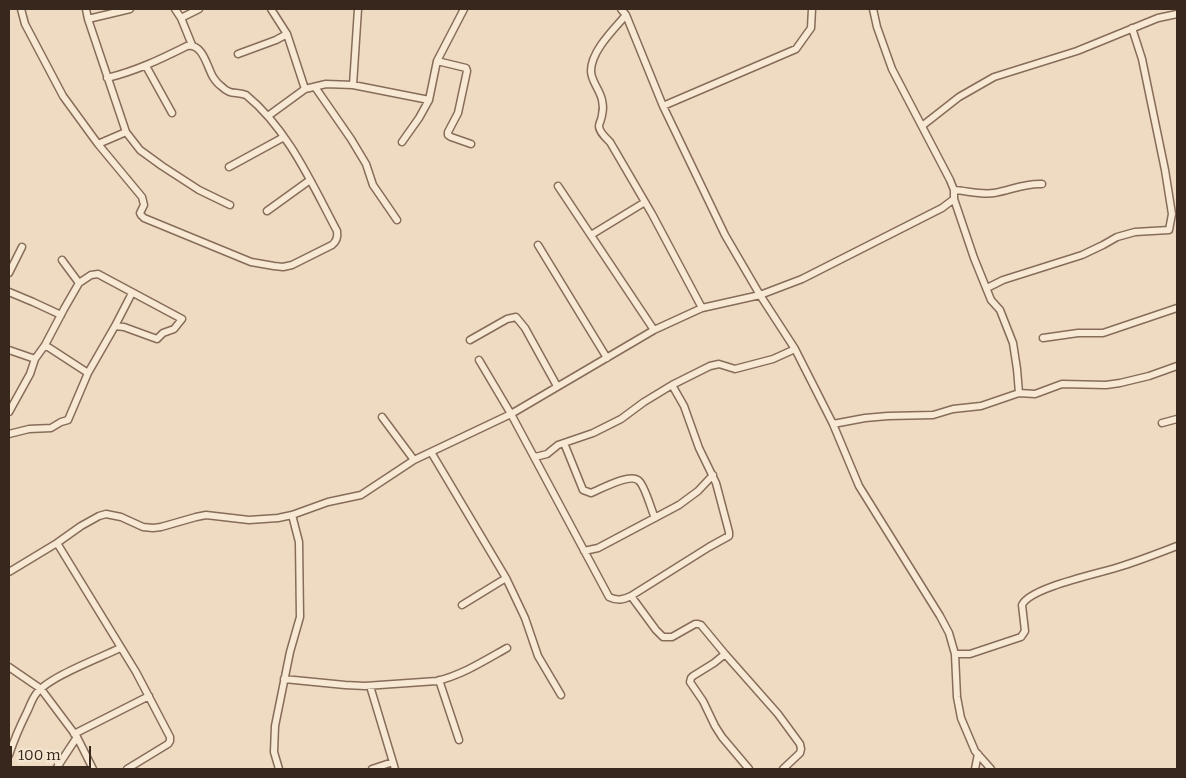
<!DOCTYPE html>
<style>
body{margin:0}
#map{position:relative;width:1186px;height:778px;overflow:hidden;background:#eedbc2;font-family:Bitter,serif}
canvas{display:block}
.frame{position:absolute;inset:0;border:10px solid #37271d;pointer-events:none}
.scale{position:absolute;left:10px;top:746px;width:81px;height:22px;box-sizing:border-box;border:2px solid #37271d;border-top:0;padding-left:6px;font-size:15px;line-height:18px;white-space:nowrap;color:#37271d;-webkit-text-stroke:4px #f5e6d1;paint-order:stroke}
</style>
<div id="map">
<canvas width="1186" height="778"></canvas>
<div class="frame"></div>
<div class="scale">100 m</div>
</div>
<script>
const ctx = document.querySelector('canvas').getContext('2d');
ctx.lineJoin = 'round';
function strokePath(path, color, width, dash) { ctx.strokeStyle = color; ctx.lineWidth = width; ctx.lineCap = dash ? 'butt' : 'round'; ctx.setLineDash(dash || []); ctx.stroke(path); }
const minor = new Path2D(`
 M21,9L25,24L63,96L98,144L142,197L144,205L140,213L141,215L144,218L251,262L274,266L283,267L292,265L332,245C337,241 338,237 337,231C312,184 288,129 246,95C235,91 231,96 221,86C218,84 215,80 213,77C207,67 203,43 187,46C161,59 136,71 107,78
 M86,9L88,19L126,132L140,150L162,166L199,190L230,205
 M175,9L181,18L192,45
 M271,9L287,34L305,89
 M621,9L626,15L663,106L725,235L760,295L795,349L833,424L859,486L940,616L949,633L955,654L957,697L961,718L975,751L991,769
 M626,15C614,29 591,51 591,71C591,81 600,90 602,100C603,104 603,111 602,115C602,119 599,123 599,126C599,132 606,138 610,142L652,214L702,308
 M181,18L199,9
 M88,19L130,9
 M238,54L276,40L287,34
 M437,61L466,68L467,71L458,113L448,132V135L451,137L471,144
 M146,66L172,113
 M353,85L358,9
 M315,87L351,139L366,164L373,185L397,220
 M663,106L796,49L811,28L812,9
 M268,116L305,89L326,84L353,85L429,100
 M922,126L959,97L994,77L1077,51L1158,18L1177,14
 M402,142L419,118L429,100L437,61L464,9
 M98,144L126,132
 M229,167L284,137
 M558,186L654,330
 M954,190C968,191 981,195 994,193C1011,190 1025,183 1042,184
 M954,199L974,258L991,300L1000,310L1013,343L1017,369L1019,393
 M267,211L310,180
 M591,235L645,202
 M538,245L607,358
 M62,260L79,283
 M9,273L22,247
 M987,288L1003,280L1082,255L1103,245L1117,237L1135,232L1169,230L1172,214L1165,170L1142,59L1132,28
 M9,292L33,302L61,315
 M1043,338L1078,333H1103L1177,308
 M470,340L507,319L516,317L525,328L557,386
 M45,345L88,373
 M9,350L35,359
 M479,360L511,414L609,597C617,601 623,600 631,596L709,547L729,536V532L716,483L699,448L684,406L672,385
 M9,412L30,374L35,359L45,345L64,309L79,283L91,275L98,274L182,319L174,329L163,333L157,339L124,327L115,326
 M382,417L414,460
 M1162,423L1177,419
 M833,424L865,418L888,416L933,415L953,409L981,406L1019,393L1035,394L1062,384L1106,385L1120,383L1149,376L1177,366
 M9,434L29,429L51,428L61,422L68,420L88,373L115,326L132,293
 M564,443L583,490L591,493C601,489 631,472 639,481C645,486 651,509 655,518
 M431,452L506,578L525,618L538,656L561,695
 M535,457L547,454L558,445L593,433L621,419L644,402L672,385L710,366L719,364L735,369L773,359L795,349
 M57,543L136,672L170,737V741L168,744L127,769
 M584,551L598,548L679,505L698,491L713,475
 M9,572L57,543L81,526L99,516L106,514L121,517L143,527L153,528L161,527L196,517L206,515L249,520L278,518L292,515L328,502L361,495L414,460L511,414L654,330L702,308L760,295L802,279L942,208L954,199V190L950,180L892,69L877,27L873,9
 M631,596L656,630L663,637H672L695,624H698L701,625L725,654L778,714L800,744L801,749L800,753L783,769
 M462,605L506,578
 M725,654L714,663L693,676L691,678L690,682L703,701L715,726L722,737L749,769
 M955,654H970L1021,637L1025,631L1022,605C1030,587 1102,573 1122,566C1141,560 1159,553 1177,546
 M9,667L41,689L77,737L93,769
 M284,679L345,685L365,686L437,681C462,675 484,661 507,648
 M439,680L459,740
 M370,686L395,769
 M74,734L149,696
 M9,755C14,740 20,726 27,712C30,706 32,699 36,694C48,677 100,658 120,648
 M56,769L77,737
 M279,769L274,752L275,726L290,652L300,617L299,542L292,515
 M372,769L393,762
 M975,769L978,754`);
strokePath(minor, '#876c59', 9);
strokePath(minor, '#f8e9d5', 6);
</script>
